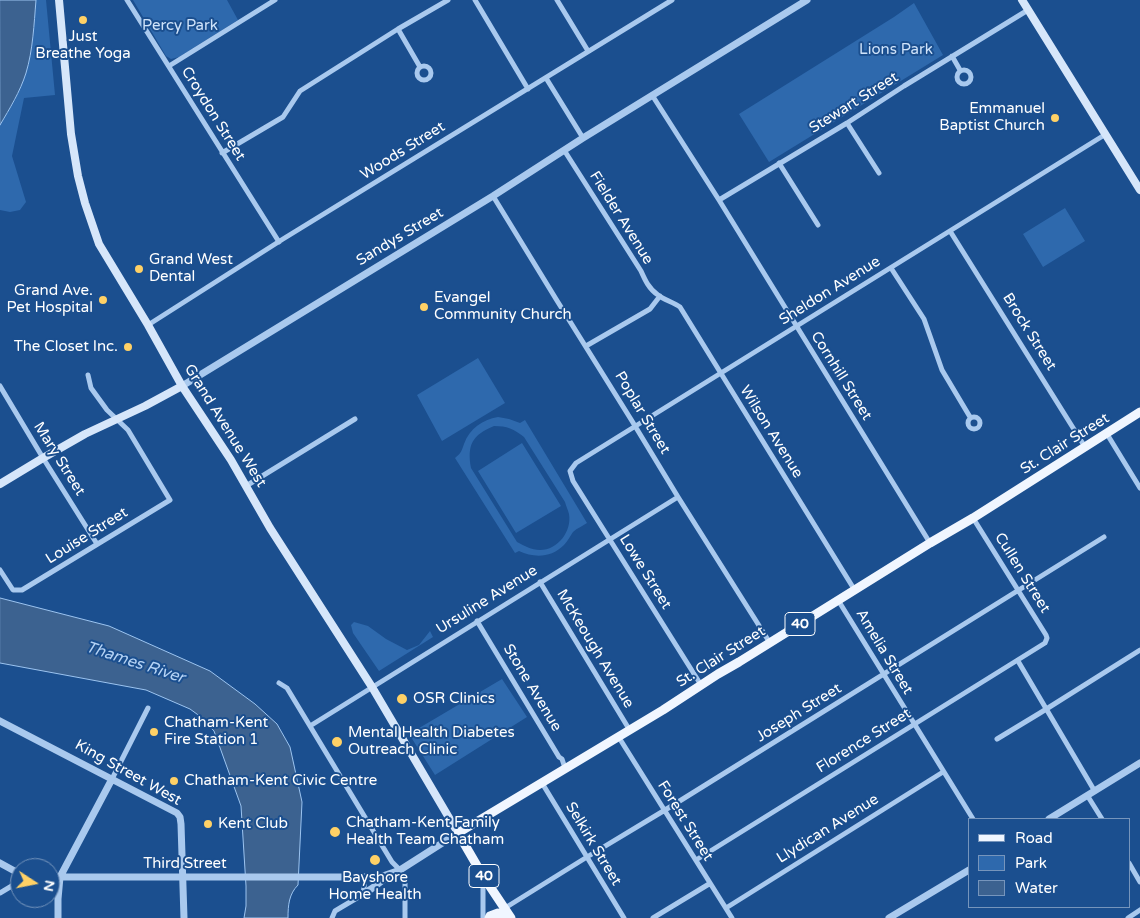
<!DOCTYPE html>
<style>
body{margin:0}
#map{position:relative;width:1140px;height:918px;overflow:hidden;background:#1b4f8f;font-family:"Varela Round",sans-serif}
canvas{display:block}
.legend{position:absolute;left:968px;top:818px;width:162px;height:90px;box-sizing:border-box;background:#1b4f8f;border:1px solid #7695bc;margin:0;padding:6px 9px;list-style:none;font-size:15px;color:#fff}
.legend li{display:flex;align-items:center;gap:10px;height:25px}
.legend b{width:25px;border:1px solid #7695bc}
.north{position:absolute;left:10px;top:858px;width:50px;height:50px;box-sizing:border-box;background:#1b4f8f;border:1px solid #7695bc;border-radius:50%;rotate:101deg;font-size:14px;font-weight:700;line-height:20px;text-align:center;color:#fff}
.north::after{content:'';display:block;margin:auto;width:18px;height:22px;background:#ffd166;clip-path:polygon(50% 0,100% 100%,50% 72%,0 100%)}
</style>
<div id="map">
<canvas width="1140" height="918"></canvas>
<ul class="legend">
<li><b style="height:6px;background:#f0f6ff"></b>Road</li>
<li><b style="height:14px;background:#2e69ad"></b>Park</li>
<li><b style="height:14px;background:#3c6290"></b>Water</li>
</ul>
<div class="north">N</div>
</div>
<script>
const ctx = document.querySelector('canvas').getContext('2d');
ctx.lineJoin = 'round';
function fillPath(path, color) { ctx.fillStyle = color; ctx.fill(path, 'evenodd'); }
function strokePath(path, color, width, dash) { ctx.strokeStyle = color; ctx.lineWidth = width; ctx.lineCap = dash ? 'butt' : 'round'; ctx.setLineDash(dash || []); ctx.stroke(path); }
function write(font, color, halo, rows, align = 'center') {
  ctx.font = font + ' "Varela Round",sans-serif'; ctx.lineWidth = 4; ctx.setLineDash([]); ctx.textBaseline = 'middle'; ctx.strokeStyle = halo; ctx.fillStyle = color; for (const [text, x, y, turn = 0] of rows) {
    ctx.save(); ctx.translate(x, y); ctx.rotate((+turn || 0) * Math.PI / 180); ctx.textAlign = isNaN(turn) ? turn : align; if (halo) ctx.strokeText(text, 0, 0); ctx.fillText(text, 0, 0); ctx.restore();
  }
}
fillPath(new Path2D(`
 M36,0H46L55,95L24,98L12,156L26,202L20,210L10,212L0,210V125L15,100L26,73L33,40Z
 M133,0H227L238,20L179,57L171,59L166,56Z
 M914,3L943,55L769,162L739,114L894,17Z
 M1065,208L1085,241L1043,267L1023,234Z
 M478,358L505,403L442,441L417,395Z
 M498,417L509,419L520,423L525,420L587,523C583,526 577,528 573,532C570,536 568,541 564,545C551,558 534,558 519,551L515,553L455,458C462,452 461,452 464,444C470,428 482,420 498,417ZM494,426C507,426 514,429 524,437L565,502C566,506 568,510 569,514C572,531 558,550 540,550C531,550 525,546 517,542L471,468C467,445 472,435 494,426Z
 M522,443L561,506L516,533L478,471Z
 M354,622L368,626L386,639L407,650L419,645L430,631L433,637L379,671L353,633L351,625Z
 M502,679L527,717L435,775L409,734Z`), '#2e69ad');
const water = new Path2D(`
 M0,0H36C34,24 33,50 26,73C20,92 10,108 0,125Z
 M0,598L109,626L210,671L255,704L277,724L290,747L302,802L298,885C289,894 288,905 288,918H244L246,906V886L241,806L214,731L201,717L190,709L146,690L0,663Z`);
fillPath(water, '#3c6290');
strokePath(water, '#9cc4f0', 1);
strokePath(new Path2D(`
 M127,0L279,242
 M475,0L528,89
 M557,0L588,51
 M398,29L420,67
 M952,56L960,70
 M417 73a7 7 0 1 1 14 0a7 7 0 1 1-14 0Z
 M169,66L275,0
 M957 77a7 7 0 1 1 14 0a7 7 0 1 1-14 0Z
 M546,78L583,138
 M652,95L719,200L930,543
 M847,123L879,173
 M564,150L641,271C645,280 649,289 658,295C664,300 673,302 680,307L854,589
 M222,153L283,117L300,91L398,29L448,0
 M779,163L818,225
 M493,196L556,299L632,421L678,497L770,643
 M719,200L847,123L904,86L1028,10
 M950,231L1085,447
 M891,268L924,319L942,370L970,417
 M148,325L283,239L672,0
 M586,346L650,309L660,296
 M0,386L43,458L97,544
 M968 423a6 6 0 1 1 12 0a6 6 0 1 1-12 0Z
 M1107,434L1140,488
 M246,486L355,419
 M0,570L13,590H22L170,500L128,430L107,410L91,388L88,375
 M540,582L629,729
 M838,600L973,819
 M477,621L559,757L562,759L565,768
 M1018,661L1094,790
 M279,683L287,688L392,862L400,870L405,881V918
 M701,685L573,481L570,471L576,463L1106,134
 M310,726L678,497
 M618,736L732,918
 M997,739L1040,713L1140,650
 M112,779L148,708
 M542,783L624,918
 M1087,795L1102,819
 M696,860L1045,643L1047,638L1046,635L973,518
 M1129,863L1140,882
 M0,893L20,881
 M505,908L587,857L670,807L1104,537
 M726,908L943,772
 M332,918L335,911L340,908L362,895L364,888L365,878
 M483,918V879
 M653,918L709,884
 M1128,918L1140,910`), '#a9c9ee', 5);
strokePath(new Path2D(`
 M182,386L493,196L583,138L807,0
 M0,721L177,813L180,817L181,824L184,918
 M1049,819L1140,763
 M0,863L20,874
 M50,877H380L400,870L458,833
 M362,895L374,887L388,876
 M58,918V899L60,877L112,779
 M889,918L969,870`), '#a9c9ee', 7);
strokePath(new Path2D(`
 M59,0L71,134L78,176L85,203L99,244L148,325L182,386L231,460L270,528L372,687L458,833
 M1022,0L1140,190
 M0,484L43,458L85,434L145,406L182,386`), '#d6e6fa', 8);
strokePath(new Path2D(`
 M489,918L490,916L498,913L508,918
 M511,918L483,876L458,833L663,710L718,674L739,662L930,543L973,518L1140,412`), '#f0f6ff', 9);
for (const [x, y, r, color] of [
 [83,20,5,"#ffd166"],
 [1055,118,5,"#ffd166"],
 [139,269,5,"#ffd166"],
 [103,300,5,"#ffd166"],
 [424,307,5,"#ffd166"],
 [128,347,5,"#ffd166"],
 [402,699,6,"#ffd166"],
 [154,732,5,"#ffd166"],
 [337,742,6,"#ffd166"],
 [174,781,5,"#ffd166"],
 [208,824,5,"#ffd166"],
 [335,832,6,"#ffd166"],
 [375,860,6,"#ffd166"]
]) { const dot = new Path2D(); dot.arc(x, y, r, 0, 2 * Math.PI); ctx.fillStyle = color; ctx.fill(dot); strokePath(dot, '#1b4f8f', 2); }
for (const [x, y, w] of [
 [800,624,30],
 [484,876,30]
]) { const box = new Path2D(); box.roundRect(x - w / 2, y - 11.5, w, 23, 4); ctx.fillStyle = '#1b4f8f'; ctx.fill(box); strokePath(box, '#fff', 1); }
write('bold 14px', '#fff', null, [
 ["40",800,624],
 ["40",484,876]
]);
write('15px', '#cfe3fa', '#1b4f8f', [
 ["Percy Park",180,26],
 ["Lions Park",896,50]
]);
write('15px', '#fff', '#1b4f8f', [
 ["Just",83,37,"center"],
 ["Breathe Yoga",83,54,"center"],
 ["Emmanuel",1045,109,"right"],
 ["Baptist Church",1045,126,"right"],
 ["Grand West",149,260],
 ["Dental",149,277],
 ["Grand Ave.",93,291,"right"],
 ["Pet Hospital",93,308,"right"],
 ["Evangel",434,298],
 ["Community Church",434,315],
 ["The Closet Inc.",118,347,"right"],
 ["OSR Clinics",413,699],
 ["Chatham-Kent",164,723],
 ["Fire Station 1",164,740],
 ["Mental Health Diabetes",348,733],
 ["Outreach Clinic",348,750],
 ["Chatham-Kent Civic Centre",184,781],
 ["Chatham-Kent Family",346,823],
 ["Health Team Chatham",346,840],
 ["Kent Club",218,824],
 ["Bayshore",375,878,"center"],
 ["Home Health",375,895,"center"]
], 'left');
write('15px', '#fff', '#1b4f8f', [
 ["Stewart Street",854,103,-32],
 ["Croydon Street",213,114,58],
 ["Woods Street",403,151,-32],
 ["Fielder Avenue",621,218,58],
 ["Sandys Street",400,237,-31],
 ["Sheldon Avenue",830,291,-32],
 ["Brock Street",1029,332,58],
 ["Cornhill Street",841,376,58],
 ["Poplar Street",642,413,59],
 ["Grand Avenue West",225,426,58],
 ["Wilson Avenue",771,432,58],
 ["St. Clair Street",1065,444,-32],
 ["Mary Street",59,459,58],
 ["Louise Street",87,536,-32],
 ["Lowe Street",645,572,58],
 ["Cullen Street",1022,573,58],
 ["Ursuline Avenue",487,600,-32],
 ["McKeough Avenue",595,649,59],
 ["Amelia Street",884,652,59],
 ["St. Clair Street",721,657,-32],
 ["Stone Avenue",532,688,59],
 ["Joseph Street",799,713,-32],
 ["Florence Street",864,741,-32],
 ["King Street West",128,773,29],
 ["Forest Street",685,821,58],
 ["Llydican Avenue",828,829,-32],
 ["Selkirk Street",593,844,59],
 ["Third Street",185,864]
]);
write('italic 16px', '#b5d3f5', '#1b4f8f', [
 ["Thames River",135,663,18]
]);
</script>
